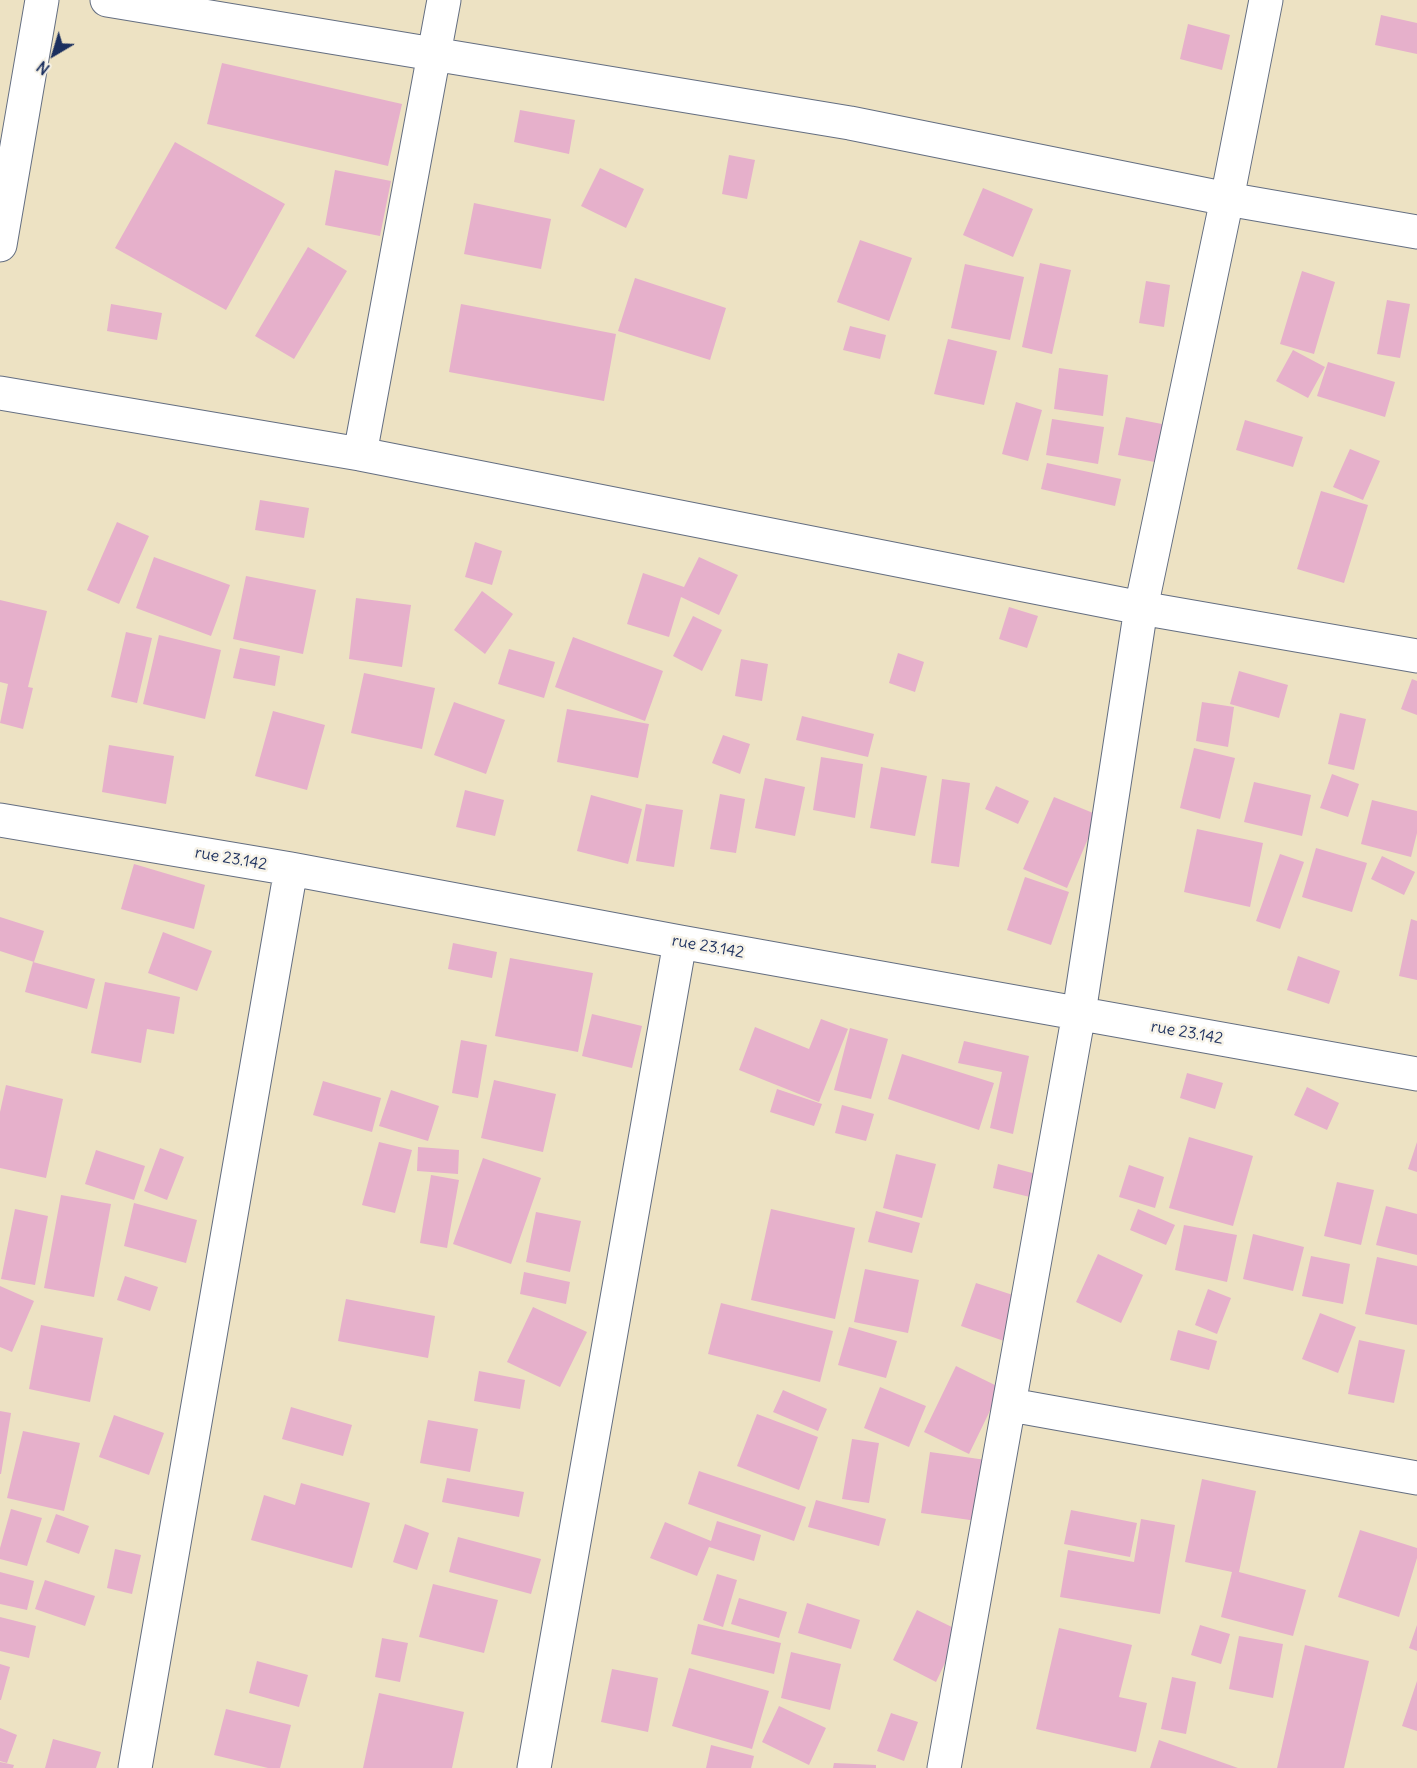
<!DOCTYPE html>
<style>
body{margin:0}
#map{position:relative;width:1417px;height:1768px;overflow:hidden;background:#ede2c3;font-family:Delius,sans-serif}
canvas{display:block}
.north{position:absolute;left:24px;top:24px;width:60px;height:60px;-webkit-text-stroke:4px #f7f3e8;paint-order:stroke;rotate:218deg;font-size:16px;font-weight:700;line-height:24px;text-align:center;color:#1b2f5e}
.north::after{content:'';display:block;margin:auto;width:21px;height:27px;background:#1b2f5e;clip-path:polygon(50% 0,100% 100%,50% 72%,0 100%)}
</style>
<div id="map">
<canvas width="1417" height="1768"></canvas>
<div class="north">N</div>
</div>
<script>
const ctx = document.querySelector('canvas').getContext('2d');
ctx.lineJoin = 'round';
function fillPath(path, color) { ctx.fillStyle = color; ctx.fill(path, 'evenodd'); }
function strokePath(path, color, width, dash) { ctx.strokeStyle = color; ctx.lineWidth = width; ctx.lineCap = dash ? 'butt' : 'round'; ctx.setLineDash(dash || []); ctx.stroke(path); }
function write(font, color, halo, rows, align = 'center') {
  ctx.font = font + ' Delius,sans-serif'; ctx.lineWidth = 5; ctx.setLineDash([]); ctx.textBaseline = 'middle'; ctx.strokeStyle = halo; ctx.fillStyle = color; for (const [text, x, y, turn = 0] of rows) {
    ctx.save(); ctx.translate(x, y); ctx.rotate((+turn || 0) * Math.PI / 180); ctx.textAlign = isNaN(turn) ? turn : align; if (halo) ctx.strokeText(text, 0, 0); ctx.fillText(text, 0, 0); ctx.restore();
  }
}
fillPath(new Path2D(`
 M1381,15L1417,23V54L1375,45Z
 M1188,24L1230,35L1222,70L1180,59Z
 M222,63L402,104L388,166L207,124Z
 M520,110L575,120L569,154L514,142Z
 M175,142L285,204L226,310L115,248Z
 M729,155L755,160L747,199L722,194Z
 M600,168L644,189L626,228L581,206Z
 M335,170L391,181L380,236L325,225Z
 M983,188L1033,209L1013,257L963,235Z
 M474,203L551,219L541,269L464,254Z
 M860,240L912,258L889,321L837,302Z
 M308,247L347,271L294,359L255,336Z
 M1040,263L1071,270L1052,354L1022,347Z
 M965,264L1024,277L1010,340L951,328Z
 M1302,271L1335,282L1314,354L1280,344Z
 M635,278L726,308L710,360L618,331Z
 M1146,281L1170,285L1164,327L1139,323Z
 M1387,300L1410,304L1400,358L1377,354Z
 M111,304L162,313L157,340L107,331Z
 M461,304L616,334L604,401L449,372Z
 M850,326L886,335L880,359L843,350Z
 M948,339L997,351L984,405L934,394Z
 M1293,350L1325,367L1308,398L1276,381Z
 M1328,362L1395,382L1385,417L1317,396Z
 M1059,368L1108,375L1103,416L1054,409Z
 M1016,402L1042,410L1028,461L1002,454Z
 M1126,417L1167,425L1160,463L1118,455Z
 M1052,419L1104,427L1098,464L1046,455Z
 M1245,420L1303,437L1293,467L1236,450Z
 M1350,449L1380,461L1363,500L1333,487Z
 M1047,463L1121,479L1115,506L1041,489Z
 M1321,491L1368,505L1344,583L1297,569Z
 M260,500L309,508L304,538L255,530Z
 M117,522L149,536L119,604L87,590Z
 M475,542L502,551L492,585L465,577Z
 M154,557L230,585L211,636L136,608Z
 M699,557L738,575L719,615L681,597L669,637L627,624L643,573L684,587Z
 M246,576L316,590L303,654L233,639Z
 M482,591L513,614L485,654L454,630Z
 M356,598L411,605L402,667L349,659Z
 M0,600L47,611L28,687L33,688L23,729L0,723L8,684L0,682Z
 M1009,607L1038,616L1027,648L999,639Z
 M693,616L722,630L702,671L673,656Z
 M126,632L152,638L137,703L111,697Z
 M159,635L221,650L205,719L143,704Z
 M573,637L663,671L645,721L555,687Z
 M240,648L280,656L275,686L233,678Z
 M509,649L555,662L544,698L498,684Z
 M898,653L924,662L915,692L889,683Z
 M741,659L768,664L762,701L735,696Z
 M1239,671L1288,685L1279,718L1230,704Z
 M364,673L435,688L422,749L351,733Z
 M1412,679L1417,681V715L1401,709Z
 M454,702L505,720L486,774L434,755Z
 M1202,702L1234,707L1228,747L1196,741Z
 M567,709L649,724L638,778L557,762Z
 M273,711L325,725L307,790L255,776Z
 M1340,713L1366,719L1354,770L1328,764Z
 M802,716L874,734L868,757L796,740Z
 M723,735L750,744L740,774L712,763Z
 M109,745L174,756L166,804L102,792Z
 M1194,748L1235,758L1220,819L1180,808Z
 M821,757L863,764L855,818L813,810Z
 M881,767L927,776L915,836L870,828Z
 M1332,774L1359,784L1348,817L1320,808Z
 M765,778L805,787L795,836L755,828Z
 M942,779L970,783L959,867L931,863Z
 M1254,782L1311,795L1302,836L1244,822Z
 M996,786L1029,801L1018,824L985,809Z
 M465,790L504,800L495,836L456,827Z
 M720,794L745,799L736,853L710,849Z
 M591,795L642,809L628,864L577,851Z
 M1054,797L1098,815L1067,888L1023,869Z
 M1372,800L1417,811V833L1411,857L1361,844Z
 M646,804L683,810L674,867L636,861Z
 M1197,829L1263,843L1250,907L1184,892Z
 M1316,848L1367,863L1352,912L1302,897Z
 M1280,854L1304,862L1280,929L1256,921Z
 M1382,856L1415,872L1404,895L1371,879Z
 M134,864L205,885L194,929L121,909Z
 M1025,877L1069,892L1051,945L1007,930Z
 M0,917L44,931L34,962L0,951Z
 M1411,919L1417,921V980L1399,976Z
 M163,932L212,951L197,991L148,973Z
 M453,943L497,952L492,978L448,969Z
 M1298,956L1340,971L1329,1004L1287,990Z
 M510,958L593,973L578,1052L495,1036Z
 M33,962L95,979L87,1009L25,992Z
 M105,982L180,997L174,1034L147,1029L141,1063L91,1053Z
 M592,1014L642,1026L632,1068L582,1056Z
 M821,1019L848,1029L819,1102L739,1070L755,1027L809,1049Z
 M850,1028L888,1039L871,1099L834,1090Z
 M461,1040L487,1045L478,1098L452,1093Z
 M964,1041L1029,1056L1013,1134L990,1128L1002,1072L958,1063Z
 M902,1054L994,1083L979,1130L888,1099Z
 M1187,1073L1223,1083L1215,1109L1180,1098Z
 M494,1080L556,1094L543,1152L481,1138Z
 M323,1081L381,1098L372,1132L313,1115Z
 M6,1085L63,1099L46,1178L0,1168V1112Z
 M1307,1087L1339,1103L1327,1130L1294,1115Z
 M777,1089L822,1104L814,1126L770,1112Z
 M391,1090L439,1106L428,1141L379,1126Z
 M842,1105L874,1114L866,1141L835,1133Z
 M1189,1137L1253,1156L1233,1226L1169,1208Z
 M379,1142L412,1150L395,1213L362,1205Z
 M1417,1142V1172L1408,1169Z
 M418,1147L459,1150L458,1174L417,1171Z
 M160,1148L184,1157L167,1200L144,1191Z
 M96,1150L145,1166L134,1200L85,1184Z
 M896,1154L936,1164L922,1218L883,1208Z
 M483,1158L541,1178L511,1264L453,1244Z
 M998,1164L1040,1175L1034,1198L993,1188Z
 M1129,1165L1164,1177L1155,1208L1119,1197Z
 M431,1175L459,1180L447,1248L420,1243Z
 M1337,1182L1374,1190L1361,1245L1324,1236Z
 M61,1195L111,1204L94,1297L44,1288Z
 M134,1203L197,1220L186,1263L124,1246Z
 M1386,1206L1417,1214V1255L1376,1245Z
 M15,1209L48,1216L35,1285L1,1279Z
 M771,1209L855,1228L835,1319L751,1300Z
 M1138,1209L1175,1225L1166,1245L1130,1230Z
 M876,1211L920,1223L912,1253L868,1242Z
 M536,1212L581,1221L570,1272L526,1262Z
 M1184,1225L1237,1235L1227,1282L1175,1270Z
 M1253,1234L1304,1247L1293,1291L1243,1279Z
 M1098,1254L1143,1275L1121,1323L1076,1302Z
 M1311,1256L1350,1264L1343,1304L1302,1296Z
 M1377,1257L1417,1266V1325L1365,1314Z
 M865,1269L919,1280L908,1333L854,1322Z
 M524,1272L570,1282L566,1304L520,1294Z
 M125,1276L158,1287L150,1311L117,1300Z
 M976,1283L1019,1297L1004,1341L961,1326Z
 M0,1286L34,1301L12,1352L0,1347Z
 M1208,1289L1231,1298L1217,1334L1195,1325Z
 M346,1299L435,1316L428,1358L338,1341Z
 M721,1303L833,1331L820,1382L708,1354Z
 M533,1307L587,1332L560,1387L507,1362Z
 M1320,1313L1356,1327L1338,1373L1302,1359Z
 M41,1325L103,1338L90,1402L29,1389Z
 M849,1327L897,1341L886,1378L838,1365Z
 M1178,1330L1217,1341L1209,1370L1170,1360Z
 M1359,1340L1405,1350L1394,1403L1348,1394Z
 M956,1366L1001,1388L969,1454L924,1432Z
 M479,1371L525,1380L520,1409L474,1401Z
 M880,1387L926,1406L909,1447L864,1428Z
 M783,1390L827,1409L818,1431L773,1412Z
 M291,1407L352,1425L343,1456L282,1439Z
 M0,1411L11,1413L1,1474H0Z
 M757,1414L818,1437L799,1490L737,1466Z
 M114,1415L164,1433L149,1475L99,1457Z
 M428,1420L478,1429L470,1472L420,1463Z
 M23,1431L80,1443L64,1511L7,1498Z
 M852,1439L879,1443L869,1503L842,1499Z
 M930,1452L986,1460L977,1521L921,1513Z
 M699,1471L806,1507L794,1541L688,1504Z
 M447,1478L524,1492L519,1517L442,1502Z
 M1202,1479L1256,1491L1239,1572L1306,1590L1293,1636L1221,1617L1232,1572L1185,1562Z
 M301,1483L370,1503L352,1568L251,1540L264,1495L295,1505Z
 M816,1500L886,1519L879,1546L808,1527Z
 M11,1509L42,1518L27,1566L0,1559V1548Z
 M1071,1510L1137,1523L1130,1557L1064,1544Z
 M56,1514L89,1526L79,1554L46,1542Z
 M1141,1519L1175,1525L1160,1614L1060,1597L1068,1550L1134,1562Z
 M717,1521L761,1535L754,1561L709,1547L697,1576L650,1558L665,1522L711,1541Z
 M405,1524L429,1533L417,1570L393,1562Z
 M1360,1530L1417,1548V1558L1399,1617L1338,1597Z
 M458,1537L541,1559L531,1594L449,1572Z
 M115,1549L141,1555L132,1594L107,1588Z
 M0,1572L34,1581L27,1610L0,1604Z
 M717,1574L737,1580L723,1627L703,1620Z
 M45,1580L95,1596L85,1626L35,1609Z
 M433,1584L498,1600L484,1653L419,1637Z
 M739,1598L787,1612L779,1638L731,1624Z
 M807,1603L860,1620L851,1649L798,1633Z
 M917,1610L960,1631L936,1682L893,1660Z
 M0,1617L36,1626L29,1658L0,1651Z
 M698,1624L781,1643L774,1674L691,1654Z
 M1200,1625L1230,1634L1221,1664L1191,1655Z
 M1417,1625V1651L1409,1648Z
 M1059,1628L1132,1645L1119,1697L1147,1703L1136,1752L1036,1729Z
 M1239,1636L1283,1644L1273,1698L1229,1689Z
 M382,1638L408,1643L400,1682L375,1677Z
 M1305,1645L1369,1661L1344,1768H1277Z
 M791,1652L841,1664L830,1710L781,1698Z
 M257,1661L308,1675L299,1707L249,1693Z
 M0,1664L10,1667L1,1700H0Z
 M689,1668L769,1691L752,1749L672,1726Z
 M612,1669L658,1678L648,1732L601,1722Z
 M1172,1677L1196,1682L1186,1734L1161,1729Z
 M1417,1681V1731L1402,1726Z
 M379,1693L464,1712L452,1768H363Z
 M779,1706L826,1728L809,1765L762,1742Z
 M226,1709L291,1725L280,1768H268L214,1755Z
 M891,1713L918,1722L904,1761L877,1751Z
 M0,1728L17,1735L7,1763L0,1761Z
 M53,1739L101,1752L96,1768H45Z
 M1159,1740L1238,1768H1150Z
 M711,1745L754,1756L751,1768H706Z
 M0,1762L14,1765L13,1768H0Z
 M834,1763L876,1765V1768H833Z`), '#e6b0cb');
const minor = new Path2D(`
 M107,0L850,123L1227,199L1417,232
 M0,245L42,0
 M0,393L360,454L1141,608L1417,656
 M360,454L444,0
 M0,820L291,869L680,942L1417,1074
 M1011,1405L1417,1478
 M135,1768L291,869
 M534,1768L680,942
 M944,1768L1079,1013L1141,608L1227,199L1266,0`);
strokePath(minor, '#646e81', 35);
strokePath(minor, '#fff', 33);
write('16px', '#1b2f5e', '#f7f3e8', [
 ["rue 23.142",231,859,10],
 ["rue 23.142",708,947,10],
 ["rue 23.142",1187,1033,10]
]);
</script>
